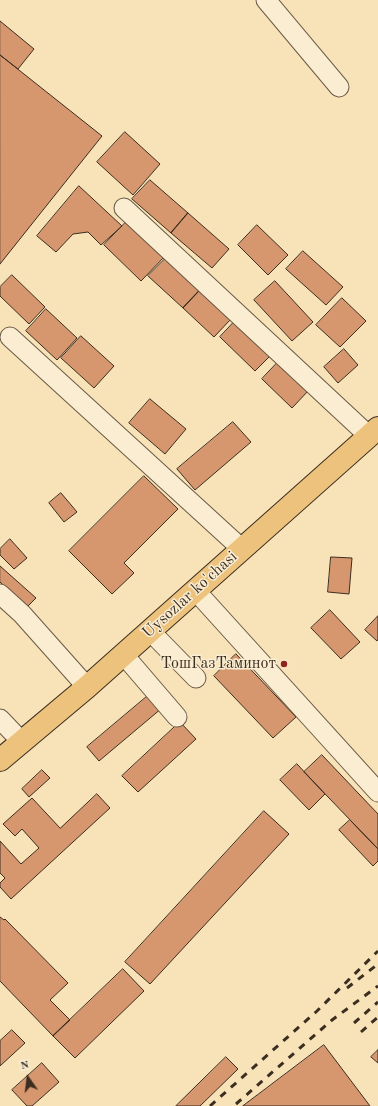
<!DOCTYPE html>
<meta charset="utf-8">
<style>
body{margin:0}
#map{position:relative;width:378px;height:1106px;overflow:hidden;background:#f8e3b9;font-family:"Old Standard TT",serif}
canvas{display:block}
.north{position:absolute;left:8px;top:1058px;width:40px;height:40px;-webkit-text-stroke:3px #faedd2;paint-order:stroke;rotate:346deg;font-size:11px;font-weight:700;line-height:16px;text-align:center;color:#3b2d20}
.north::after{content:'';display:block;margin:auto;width:14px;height:18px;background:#3b2d20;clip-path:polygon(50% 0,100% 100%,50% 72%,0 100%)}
</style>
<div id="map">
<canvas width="378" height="1106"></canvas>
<div class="north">N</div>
</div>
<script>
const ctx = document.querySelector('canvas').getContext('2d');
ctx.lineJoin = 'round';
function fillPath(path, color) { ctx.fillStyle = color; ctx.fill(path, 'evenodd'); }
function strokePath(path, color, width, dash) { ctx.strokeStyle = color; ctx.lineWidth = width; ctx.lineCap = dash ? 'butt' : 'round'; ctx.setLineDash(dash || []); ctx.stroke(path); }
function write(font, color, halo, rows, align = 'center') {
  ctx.font = font + ' "Old Standard TT",serif'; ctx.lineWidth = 3; ctx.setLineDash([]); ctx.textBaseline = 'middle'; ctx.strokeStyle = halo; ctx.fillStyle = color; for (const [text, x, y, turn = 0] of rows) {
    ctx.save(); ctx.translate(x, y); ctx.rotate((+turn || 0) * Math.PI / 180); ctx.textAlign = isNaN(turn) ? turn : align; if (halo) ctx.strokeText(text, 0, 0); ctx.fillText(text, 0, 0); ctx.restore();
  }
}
const building = new Path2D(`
 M0,21L34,49L18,69L0,55Z
 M0,55L102,136L0,264Z
 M125,132L160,164L133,195L97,162Z
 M150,180L188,213L171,233L132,199Z
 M79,186L122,226L101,245L88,232L73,234L56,252L37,236Z
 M188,213L229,249L212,268L171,233Z
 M129,219L167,254L141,281L104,245Z
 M257,225L288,255L268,275L238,245Z
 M303,251L343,287L326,305L286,269Z
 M166,258L200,290L183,308L148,276Z
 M12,275L45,307L29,324L0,296V287Z
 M275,281L313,322L292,341L254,300Z
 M200,290L231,319L214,337L183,308Z
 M342,298L366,321L340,347L316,325Z
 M46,309L77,338L57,360L26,331Z
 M236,320L272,354L255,371L220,337Z
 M81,336L114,366L94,388L61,358Z
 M344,349L358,365L338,383L324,367Z
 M279,361L309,390L292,408L262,379Z
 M150,399L186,429L165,454L129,423Z
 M233,422L251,442L195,490L177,469Z
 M144,476L178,509L124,563L134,573L112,594L69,551Z
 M61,493L77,512L64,522L49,503Z
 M10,539L27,558L14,569L0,555V549Z
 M331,557L352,558L349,594L328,592Z
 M0,566L36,598L27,607L0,582Z
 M330,610L360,642L341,659L311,628Z
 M378,616V639L377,641L365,630Z
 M236,654L296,717L273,738L214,676Z
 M150,694L162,708L99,761L87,747Z
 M180,722L196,739L138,792L122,776Z
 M322,755L378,814V849L304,772Z
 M297,764L325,794L309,810L280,780Z
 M42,770L50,778L29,797L22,789Z
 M97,794L110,808L11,899L0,887V883L5,878L0,873V841L21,864L39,848L22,829L15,836L3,824L32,798L60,828Z
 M264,811L289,834L150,984L125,962Z
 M350,820L378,849V861L373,866L339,830Z
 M0,917L4,920L5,919L68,983L50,1000L70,1020L53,1036L0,981Z
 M123,969L144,991L75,1058L53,1036Z
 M12,1030L25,1043L0,1066V1041Z
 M324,1045L370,1106H243Z
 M378,1050V1063L371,1057Z
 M226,1057L238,1069L200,1106H176Z
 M42,1063L59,1082L32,1106H27L12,1090Z`);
fillPath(building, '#d6976f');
strokePath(building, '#3b2d20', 1);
const minor = new Path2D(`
 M266,0L339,87
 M124,208L369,436
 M10,337L242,549
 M195,590L378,792
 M0,594L22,614L87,687
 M150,631L196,678
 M123,654L177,717
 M0,719L22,742`);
const major = new Path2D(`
 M0,760L87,687L378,428`);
strokePath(minor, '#6a5a46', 21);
strokePath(major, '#3b2d20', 24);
strokePath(minor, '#faedd2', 19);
strokePath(major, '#ecc27c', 22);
strokePath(new Path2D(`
 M347,988L378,964
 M354,1023L378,1002
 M361,1032L378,1017
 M236,1104L332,1020L378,986
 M210,1106L317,1011L378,951`), '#3b2d20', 3, [7, 7]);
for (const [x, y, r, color] of [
 [284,664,4,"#8f2418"]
]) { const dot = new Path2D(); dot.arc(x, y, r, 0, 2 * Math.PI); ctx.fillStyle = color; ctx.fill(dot); strokePath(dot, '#faedd2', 1.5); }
write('16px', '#3b2d20', '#faedd2', [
 ["Uysozlar ko'chasi",190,595,-42]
]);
write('16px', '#3b2d20', '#faedd2', [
 ["ТошГазТаминот",276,664]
], 'right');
</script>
